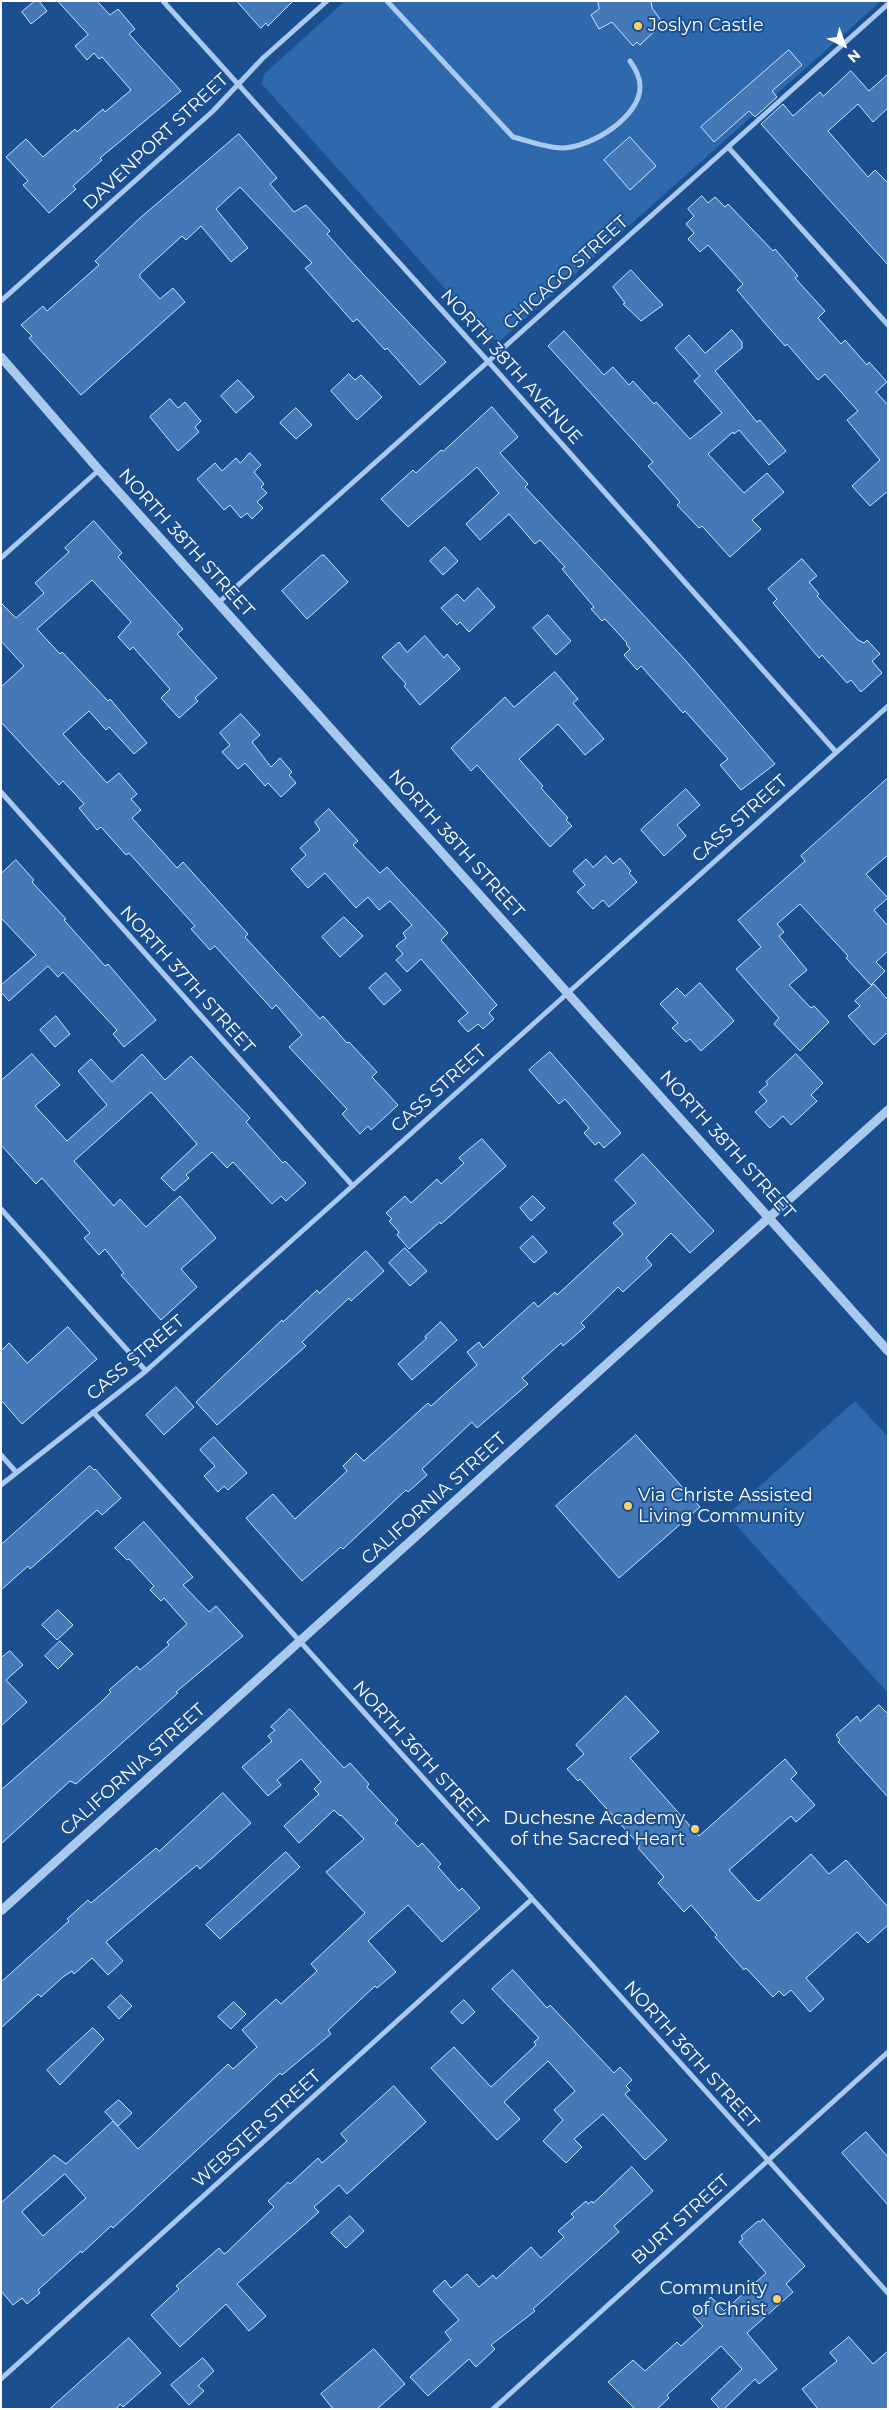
<!DOCTYPE html>
<style>
body{margin:0}
#map{position:relative;width:889px;height:2410px;overflow:hidden;background:#1b4f8f;font-family:Montserrat,sans-serif}
canvas{display:block}
.frame{position:absolute;inset:0;border:2px solid #fff;pointer-events:none}
.north{position:absolute;left:819px;top:20px;width:50px;height:50px;-webkit-text-stroke:4px #1b4f8f;paint-order:stroke;rotate:138deg;font-size:14px;font-weight:700;line-height:20px;text-align:center;color:#fff}
.north::after{content:'';display:block;margin:auto;width:18px;height:22px;background:#fff;clip-path:polygon(50% 0,100% 100%,50% 72%,0 100%)}
</style>
<div id="map">
<canvas width="889" height="2410"></canvas>
<div class="frame"></div>
<div class="north">N</div>
</div>
<script>
const ctx = document.querySelector('canvas').getContext('2d');
ctx.lineJoin = 'round';
function fillPath(path, color) { ctx.fillStyle = color; ctx.fill(path, 'evenodd'); }
function strokePath(path, color, width, dash) { ctx.strokeStyle = color; ctx.lineWidth = width; ctx.lineCap = dash ? 'butt' : 'round'; ctx.setLineDash(dash || []); ctx.stroke(path); }
function write(font, color, halo, rows, align = 'center') {
  ctx.font = font + ' Montserrat,sans-serif'; ctx.lineWidth = 4; ctx.setLineDash([]); ctx.textBaseline = 'middle'; ctx.strokeStyle = halo; ctx.fillStyle = color; for (const [text, x, y, turn = 0] of rows) {
    ctx.save(); ctx.translate(x, y); ctx.rotate((+turn || 0) * Math.PI / 180); ctx.textAlign = isNaN(turn) ? turn : align; if (halo) ctx.strokeText(text, 0, 0); ctx.fillText(text, 0, 0); ctx.restore();
  }
}
fillPath(new Path2D(`
 M345,1H881L500,341L489,338L262,84L264,74Z
 M855,1401L888,1437V1693L727,1515Z`), '#2e69ad');
const building = new Path2D(`
 M35,1H39L47,11L31,24L22,12Z
 M58,1H97L110,15L118,9L135,29L129,34L181,91L100,158L102,160L73,186L76,189L49,213L23,185L28,181L6,157L26,139L43,157L75,129L77,132L103,109L105,112L131,90L102,57L99,59L94,53L87,60L75,46L88,35Z
 M237,1H293L268,26L266,23L261,28Z
 M598,1H651L652,8L663,23L640,45L637,42L633,46L612,22L599,29L591,15L599,9Z
 M789,50L802,65L772,91L777,97L755,117L749,111L714,142L701,127Z
 M851,71L869,91L888,74V108L873,122L858,104L828,131L868,177L875,170L888,183V265L761,124L783,104L793,116L820,92L823,96Z
 M239,134L277,178L270,184L294,212L306,205L330,231L327,234L363,274L446,362L420,385L387,348L385,350L357,319L353,322L305,268L312,263L240,187L216,209L248,248L231,262L201,226L186,240L182,236L140,274V277L160,299L173,288L185,302L81,395L29,338L32,336L21,325L43,306L47,311L99,265L95,261L140,218Z
 M630,137L656,166L630,190L604,160Z
 M702,196L708,203L715,197L725,207L728,204L773,251L775,249L798,276L795,278L825,311L818,318L841,344L845,340L867,365L869,362L887,382L876,392L888,405V491L870,506L852,486L880,460L847,420L858,411L825,374L818,380L787,344L785,346L764,322L737,290L743,284L708,245L700,252L688,239L694,233L686,224L694,216L688,209Z
 M631,270L663,305L641,321L623,304L625,303L613,287Z
 M732,330L742,342V348L715,371L757,422L760,420L786,451L769,465L739,430L734,434L733,432L708,454L744,493L767,473L784,492L752,520L761,529L730,557L702,526L699,528L677,505L680,502L648,466L653,462L548,346L564,331L604,375L613,367L629,385L633,381L654,404L656,402L690,439L722,413L694,381L700,376L675,348L689,335L705,353Z
 M349,374L355,380L361,375L382,397L357,420L331,391Z
 M238,380L254,397L236,413L221,396Z
 M170,399L178,408L185,402L201,421L195,427L199,432L178,451L150,417Z
 M492,407L518,437L500,453L528,484L525,487L686,661L775,764L741,790L720,765L728,759L685,711L683,713L641,666L637,670L624,655L630,649L626,644L627,643L605,619L602,621L591,609L594,607L562,569L565,567L540,540L535,544L509,514L480,540L466,524L499,493L477,467L408,527L381,499L413,470L416,473L441,450L443,451Z
 M296,408L312,425L296,439L280,423Z
 M250,453L261,465L254,472L264,484L261,487L267,493L257,502L263,508L252,519L247,513L241,518L230,505L224,510L197,479L215,463L222,471L236,458L240,463Z
 M94,521L122,553L118,557L183,629L177,634L217,678L195,698L198,701L179,718L161,698L170,689L133,647L130,650L118,637L131,622L92,580L37,629L60,654L62,652L108,701L110,699L147,743L134,754L109,727L106,730L89,711L63,734L107,783L119,773L137,794L131,799L141,810L132,818L177,868L183,862L248,934L245,937L285,981L320,1019L323,1016L347,1043L349,1042L377,1072L372,1077L398,1105L371,1130L368,1126L360,1134L342,1114L347,1109L289,1047L302,1035L276,1005L272,1009L215,946L210,950L191,929L195,926L129,853L126,855L101,827L97,830L79,808L84,804L63,781L59,785L1,722V687L24,666L1,641V603L16,618L44,593L35,583L69,552L65,548Z
 M445,547L458,561L443,575L430,561Z
 M322,555H324L348,582L307,619L282,591Z
 M802,559L817,576L809,582L819,594L817,596L858,640L864,643L867,640L880,654L872,661L882,673L861,692L851,680L847,683L822,655L819,658L773,603L777,599L768,589Z
 M478,588L495,607L469,632L460,622L457,625L441,608L457,594L464,601Z
 M548,615L571,641L556,655L533,628Z
 M425,636L444,658L447,654L460,669L420,705L404,686L406,684L382,657L399,642L407,652Z
 M555,672L578,699L573,703L604,739L585,755L558,724L519,759L543,786L541,788L568,818L566,820L572,826L550,847L477,765L471,771L451,748L505,697L514,707Z
 M241,714L260,735L252,742L271,767L280,758L292,772L289,775L296,783L281,797L268,783L265,786L245,763L238,769L222,752L230,745L220,733Z
 M888,778V855L866,874L888,898L874,910L888,926V951L876,962L885,971L871,985L846,958L848,956L800,904L777,924L784,932L779,936L807,970L789,985L811,1008L814,1006L829,1022L800,1051L774,1024L779,1018L736,969L761,947L738,920L805,861L801,856Z
 M686,789L700,805L677,825L686,836L664,856L641,830Z
 M329,809L358,841L353,845L380,873L387,867L448,933L441,940L497,1005L489,1013L494,1019L483,1029L478,1024L468,1032L458,1021L468,1013L421,959L407,972L396,960L403,954L396,946L406,938L403,933L412,925L390,901L379,910L368,897L356,908L325,873L308,888L291,869L306,855L300,848L320,830L315,822Z
 M606,856L613,864L620,858L631,871L629,873L637,882L609,907L603,900L593,909L577,892L585,885L573,871L586,859L593,867Z
 M16,860L34,880L32,882L66,919L64,920L105,966L108,964L156,1020L124,1047L113,1034L117,1030L63,972L58,977L48,966L9,1001L1,992V985L36,955L1,918V874Z
 M344,917L363,936L340,957L322,937Z
 M386,973L401,990L384,1005L369,988Z
 M700,983L734,1021L701,1051L690,1039L686,1042L672,1028L678,1023L660,1004L677,988L685,996Z
 M874,984L888,1000V1032L874,1045L848,1016L860,1006L855,1001Z
 M56,1016L70,1034L55,1047L40,1030Z
 M550,1052L621,1133L604,1148L599,1142L595,1145L584,1133L589,1128L565,1099L559,1104L529,1070Z
 M32,1054L60,1085L35,1106L67,1141L107,1105L78,1071L91,1059L112,1082L142,1054L165,1080L191,1056L250,1118L246,1122L283,1163L285,1161L306,1183L286,1201L281,1196L272,1204L233,1162L227,1168L212,1152L186,1175L189,1178L174,1191L161,1178L197,1144L151,1092L74,1161L114,1206L120,1199L146,1227L180,1196L216,1238L181,1269L197,1287L161,1320L121,1275L124,1273L105,1249L99,1255L84,1238L90,1233L42,1178L36,1184L1,1145V1081Z
 M796,1054L823,1083L811,1095L817,1101L791,1125L783,1116L770,1128L755,1112L767,1101L759,1092L768,1084L766,1082Z
 M482,1139L506,1166L441,1224L440,1222L409,1249L397,1235L399,1232L389,1221L392,1219L386,1213L405,1196L411,1203L437,1179L441,1184L464,1163L459,1158Z
 M643,1154L714,1231L690,1253L671,1233L646,1258L652,1265L623,1292L618,1287L581,1323L585,1327L563,1346L561,1343L522,1378L528,1384L477,1428L472,1422L422,1469L427,1475L408,1492L406,1490L343,1549L341,1547L302,1581L246,1518L273,1494L295,1519L347,1471L343,1466L356,1453L364,1461L428,1403L431,1406L477,1365L467,1352L479,1342L483,1348L534,1302L538,1307L555,1292L557,1295L623,1234L613,1223L636,1203L615,1180Z
 M533,1196L545,1208L531,1221L520,1208Z
 M533,1236L547,1252L534,1263L520,1248Z
 M405,1248L427,1271L410,1286L389,1263Z
 M366,1251L384,1271L351,1301L349,1298L302,1342L306,1346L217,1425L196,1402L282,1320L283,1322L317,1290L319,1293Z
 M441,1322L457,1340L412,1380L398,1364L427,1338L425,1337Z
 M68,1327L97,1359L22,1424L1,1400V1351L9,1343L27,1363Z
 M176,1387L194,1407L164,1435L146,1415Z
 M636,1435L700,1507L619,1578L556,1506Z
 M214,1437L247,1473L228,1490L224,1486L218,1492L204,1476L215,1466L200,1450Z
 M90,1466L94,1470L95,1469L121,1498L102,1515L97,1510L30,1569L28,1566L1,1590V1545Z
 M144,1522L193,1577L183,1585L209,1612L216,1606L243,1636L176,1692L178,1693L76,1784L70,1781L1,1844V1790L101,1702L111,1692L109,1690L137,1666L140,1670L169,1645L167,1642L187,1624L164,1598L161,1601L150,1590L154,1586L129,1559L127,1560L115,1548Z
 M58,1610L73,1625L57,1640L42,1625Z
 M60,1641L73,1654L58,1669L45,1656Z
 M10,1651L23,1665L6,1680L27,1702L1,1726V1658Z
 M626,1696L659,1732L630,1758L699,1836L785,1759L797,1773L791,1779L815,1805L796,1822L791,1816L729,1870L756,1900L759,1901L811,1854L829,1874L846,1860L888,1907V1925L868,1943L857,1932L806,1978L824,1999L810,2012L791,1990L784,1996L779,1991L773,1997L746,1968L744,1970L715,1937L717,1935L691,1905L684,1912L658,1883L664,1877L638,1848L640,1846L580,1779L578,1781L567,1769L584,1754L576,1745Z
 M879,1705L888,1714V1797L838,1742L840,1740L836,1735L857,1716L860,1721Z
 M290,1709L344,1768L350,1763L369,1784L367,1787L398,1820L395,1823L418,1847L422,1843L441,1864L438,1867L459,1891L462,1888L480,1908L442,1942L408,1905L368,1941L396,1972L377,1988L375,1986L328,2030L331,2034L282,2075L280,2073L113,2228L111,2226L82,2253L81,2251L38,2290L40,2293L27,2304L22,2298L13,2305L1,2291V2203L54,2155L66,2164L113,2121L138,2149L228,2064L233,2069L257,2047L242,2030L276,1999L281,2004L317,1971L311,1964L365,1913L326,1872L364,1839L341,1815L340,1816L334,1810L299,1843L284,1826L319,1794L314,1789L321,1782L301,1759L277,1780L281,1785L268,1796L242,1767L272,1741L268,1736L275,1730L271,1727ZM65,2174L86,2198L43,2236L22,2212Z
 M223,1793L251,1823L200,1869L197,1865L106,1942L123,1961L108,1975L92,1958L74,1974L72,1971L63,1977L41,1997L38,1994L1,2028V1982L69,1921L67,1919L88,1900L91,1903L156,1848L159,1851Z
 M286,1852L300,1867L220,1939L206,1925Z
 M513,1970L547,2008L550,2005L614,2073L620,2067L632,2080L626,2086L630,2090L625,2094L667,2140L645,2160L603,2114L574,2139L582,2147L566,2163L543,2141L563,2120L554,2110L575,2091L548,2061L504,2102L520,2119L497,2140L431,2068L454,2047L491,2087L536,2045L534,2042L539,2038L492,1989Z
 M121,1995L132,2006L119,2019L108,2007Z
 M464,2000L475,2012L462,2024L451,2012Z
 M234,2002L246,2014L231,2029L218,2017Z
 M93,2028L104,2039L60,2085L47,2070Z
 M394,2086L426,2122L347,2194L339,2185L314,2207L319,2212L237,2284L266,2316L249,2331L226,2304L180,2347L151,2315L179,2289L176,2286L219,2248L224,2254L227,2252L274,2207L268,2201L288,2182L290,2184L318,2158L322,2163L347,2141L341,2134Z
 M119,2100L132,2113L118,2126L105,2112Z
 M866,2132L888,2157V2205L842,2153Z
 M632,2167L653,2191L614,2226L619,2232L533,2309L535,2311L491,2345L495,2349L476,2367L469,2359L428,2396L410,2377L451,2340L445,2332L459,2320L433,2291L445,2280L451,2288L467,2274L479,2287L493,2275L496,2279L531,2247L541,2258L564,2237L558,2231L574,2217L571,2214L586,2201L588,2204L592,2201L593,2203Z
 M350,2216L364,2231L346,2248L331,2233Z
 M763,2219L805,2266L786,2284L793,2292L747,2333L777,2369L759,2384L755,2379L724,2409H720L711,2399L742,2369L721,2346L667,2395L669,2398L657,2409H635L608,2382L633,2360L645,2371L677,2342L681,2346L703,2326L692,2314L711,2297L724,2311L766,2273L739,2242L743,2239L741,2236L758,2221L760,2222Z
 M849,2337L873,2364L888,2351V2409H818L802,2389L837,2361L830,2353Z
 M129,2338L161,2373L123,2407L120,2404L116,2409H50Z
 M374,2349L405,2384L377,2409H333L321,2394Z
 M203,2358L214,2371L198,2386L204,2391L189,2405L171,2385Z`);
fillPath(building, '#4478b7');
strokePath(building, '#cfe3fa', 1);
strokePath(new Path2D(`
 M163,1L495,369L836,752
 M387,1L513,137C529,141 546,148 562,148C590,148 641,117 640,86C640,77 635,68 630,61
 M728,147L888,325
 M1,301L213,111L263,58L327,1
 M1,558L99,470
 M218,603L888,4
 M1,792L353,1186
 M1,1209L146,1371
 M93,1412L888,2293
 M1,1455L16,1472
 M1,1485L146,1371L888,706
 M1,2379L532,1899
 M493,2409L888,2052`), '#a9c9ee', 5);
strokePath(new Path2D(`
 M1,357L99,470L888,1351
 M1,1911L888,1110`), '#a9c9ee', 9);
for (const [x, y, r, color] of [
 [638,26,5,"#ffd166"],
 [628,1506,5,"#ffd166"],
 [695,1829,5,"#ffd166"],
 [777,2299,5,"#ffd166"]
]) { const dot = new Path2D(); dot.arc(x, y, r, 0, 2 * Math.PI); ctx.fillStyle = color; ctx.fill(dot); strokePath(dot, '#1b4f8f', 2); }
write('18px', '#fff', '#1b4f8f', [
 ["Joslyn Castle",648,26],
 ["Via Christe Assisted",638,1496],
 ["Living Community",638,1517],
 ["Duchesne Academy",685,1819,"right"],
 ["of the Sacred Heart",685,1840,"right"],
 ["Community",767,2289,"right"],
 ["of Christ",767,2310,"right"]
], 'left');
write('18px', '#fff', '#1b4f8f', [
 ["DAVENPORT STREET",156,142,-43],
 ["CHICAGO STREET",566,273,-42],
 ["NORTH 38TH AVENUE",511,367,48],
 ["NORTH 38TH STREET",186,543,48],
 ["CASS STREET",740,819,-42],
 ["NORTH 38TH STREET",456,844,48],
 ["NORTH 37TH STREET",187,980,48],
 ["CASS STREET",439,1089,-42],
 ["NORTH 38TH STREET",727,1145,48],
 ["CASS STREET",136,1358,-40],
 ["CALIFORNIA STREET",434,1499,-42],
 ["NORTH 36TH STREET",420,1755,48],
 ["CALIFORNIA STREET",133,1770,-42],
 ["NORTH 36TH STREET",691,2055,48],
 ["WEBSTER STREET",257,2129,-42],
 ["BURT STREET",681,2220,-42]
]);
</script>
